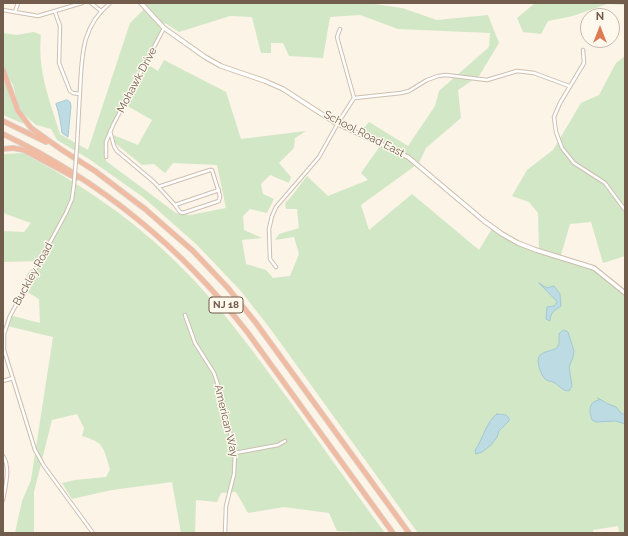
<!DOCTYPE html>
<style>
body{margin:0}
#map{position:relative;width:628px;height:536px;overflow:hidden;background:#fbf4e7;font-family:Raleway,sans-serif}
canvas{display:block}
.frame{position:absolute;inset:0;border:4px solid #725d4d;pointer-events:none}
.north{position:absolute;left:580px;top:8px;width:40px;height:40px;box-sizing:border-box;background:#fef8ed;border:1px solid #c6baad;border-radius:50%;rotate:0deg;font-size:11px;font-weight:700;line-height:16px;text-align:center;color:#725d4d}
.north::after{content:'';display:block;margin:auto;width:14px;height:18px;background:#dc7b54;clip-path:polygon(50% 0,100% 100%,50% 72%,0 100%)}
</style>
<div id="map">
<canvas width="628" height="536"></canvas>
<div class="frame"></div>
<div class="north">N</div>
</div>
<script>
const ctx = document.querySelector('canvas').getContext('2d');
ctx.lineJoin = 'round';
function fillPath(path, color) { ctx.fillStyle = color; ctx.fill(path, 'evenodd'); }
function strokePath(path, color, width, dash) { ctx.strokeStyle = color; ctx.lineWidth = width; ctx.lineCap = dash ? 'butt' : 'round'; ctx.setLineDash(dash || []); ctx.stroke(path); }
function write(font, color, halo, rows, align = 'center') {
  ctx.font = font + ' Raleway,sans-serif'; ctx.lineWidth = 3; ctx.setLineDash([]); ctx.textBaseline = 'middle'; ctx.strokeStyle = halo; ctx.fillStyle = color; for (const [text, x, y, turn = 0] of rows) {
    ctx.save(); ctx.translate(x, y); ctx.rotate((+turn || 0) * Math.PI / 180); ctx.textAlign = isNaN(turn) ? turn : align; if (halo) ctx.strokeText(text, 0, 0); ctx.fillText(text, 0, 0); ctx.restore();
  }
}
fillPath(new Path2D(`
 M143,3H368L402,8L437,20L488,15L499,43L479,76L458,90L461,118L426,148L419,163L361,205L369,230L412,194L479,250L493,227L500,233L539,250L538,213L529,202L512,196L527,170L553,150L581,103L599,95L616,63L625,56V256L603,263L591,222L570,224L561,255L603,272L625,293V533H619L618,526L593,530V533H418L269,327L240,290L196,244L143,197L89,159L57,140L51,129L36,125L19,110L13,85L3,67V33L17,35L34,32L41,35C37,70 50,101 60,134L88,150L130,23L145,8ZM360,15L398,29L490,33L489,47L439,91L435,106L408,146L369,122L359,133L380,143L378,149L361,173L368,180L328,196L307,176L291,197L285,203L286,209H297L299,228L279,234L275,240L294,237L299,254L290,276L273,278L266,270L246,264L242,240L262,238L244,230L243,216L250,209L267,213L274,199L263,194L261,184L270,175L289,183L291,177L279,163L294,148L295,138L306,131L241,139L226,92L164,60L158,71L145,63L165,23L179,32L230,16L252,17L261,53H271V43H283L289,56L323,58L330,17ZM124,104L152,120L138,145L113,135L115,143L142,165L154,164L165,173L173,163L217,165L226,208L190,215L176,213L106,161L105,140Z
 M535,3H625V5L607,4L573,16L548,21L541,34L523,32L517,18Z
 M4,79L13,105L24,124L3,115Z
 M23,153C79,183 133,219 178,264C221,306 255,354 291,403C322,446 353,490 385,533L337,531L329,513L284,507L248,513L236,492L221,493L217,502L196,500L195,533H181L172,482L112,490L72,499L62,483L75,480L106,477L110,469C103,447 105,443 82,436L84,428L77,414L52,420L34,492V533H15L22,501L31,480L53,337L7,326L9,315L40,323L39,299L24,290L27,274L39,261L3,262V231L24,232L31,223L3,213V154Z`), '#d1e7c6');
const water = new Path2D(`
 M67,100L70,102L71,106L68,137L62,133C61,125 59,112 56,104Z
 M539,283L547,288L554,286L560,294L561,306C555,310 550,313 550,321L546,319L547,307L554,306L557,302Z
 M564,330L568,332L574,351L573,357L569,367L572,386L569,391C561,391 560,385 553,382C550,381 547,381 545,379C541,375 535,360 540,355C544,351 552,351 557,348L559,344V334Z
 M598,398L608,404L616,407L621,413L625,415V424L616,421L596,422L592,420C589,411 588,402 599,400Z
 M497,414L506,415L509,418V421L499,431L497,437L491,445L482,452L476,454L475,450C483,440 486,421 497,414Z`);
fillPath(water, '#bcdbe3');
strokePath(water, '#a3c9d4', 1);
const street = new Path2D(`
 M91,3L101,11
 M3,10L38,16L82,3
 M15,12L18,3
 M55,12L60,26L59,63L70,91L73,93L80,94
 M340,29L337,37L354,98
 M583,50L584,63L560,103L554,117L556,132L562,148L574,163L605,183L625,210
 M354,98L401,93L409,91L427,80L438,76L446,75L487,80L517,71L534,73L569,86
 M110,131L114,146L117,151L154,182L175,205L219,190
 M77,146C78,128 79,109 80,90C82,56 81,27 110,3
 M106,157V142L113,125L164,28
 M74,184L72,199L66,213L10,316L4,334V350L35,450L44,466L93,533
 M158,187L210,170H212L220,196L219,201L183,213L180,212L175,205
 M276,267L270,259L269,229L272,216L276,207L319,157L338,123L354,98
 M185,315L195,343L214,373L220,391L235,453L234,474L226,506L225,533
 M3,381L13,378
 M235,453L278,445L285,441
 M3,456C11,468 5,487 3,500`);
const secondary = new Path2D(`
 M141,3L164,28L205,57L221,66L265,81L283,89L334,122L408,157L484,221L502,234L518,243L536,250L594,268L625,293`);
const highway = new Path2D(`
 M3,70L18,111L31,128L62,150L95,171L145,209L193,251L228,288L256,323L409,533
 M3,121L46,142
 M3,134C102,182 181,247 248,333L393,533
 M3,149L13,148L24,150L76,178`);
strokePath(street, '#cebfb0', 4.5);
strokePath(secondary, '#cebdab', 5.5);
strokePath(highway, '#d8d2cd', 6);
strokePath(street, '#fff', 2.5);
strokePath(secondary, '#fff', 3.5);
strokePath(highway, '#f1bba2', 4.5);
const streetBridge = new Path2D(`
 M74,184L77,146`);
strokePath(streetBridge, '#cebfb0', 4.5, []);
strokePath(streetBridge, '#fff', 2.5);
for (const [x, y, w] of [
 [226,305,34]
]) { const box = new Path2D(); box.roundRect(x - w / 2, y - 8, w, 16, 3); ctx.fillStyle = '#fef8ed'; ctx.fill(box); strokePath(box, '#725d4d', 1); }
write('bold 10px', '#725d4d', null, [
 ["NJ 18",226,305]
]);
write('11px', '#725d4d', '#fef8ed', [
 ["Mohawk Drive",137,80,-62],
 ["School Road East",364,134,27],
 ["Buckley Road",33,274,-61],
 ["American Way",226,421,77]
]);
</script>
